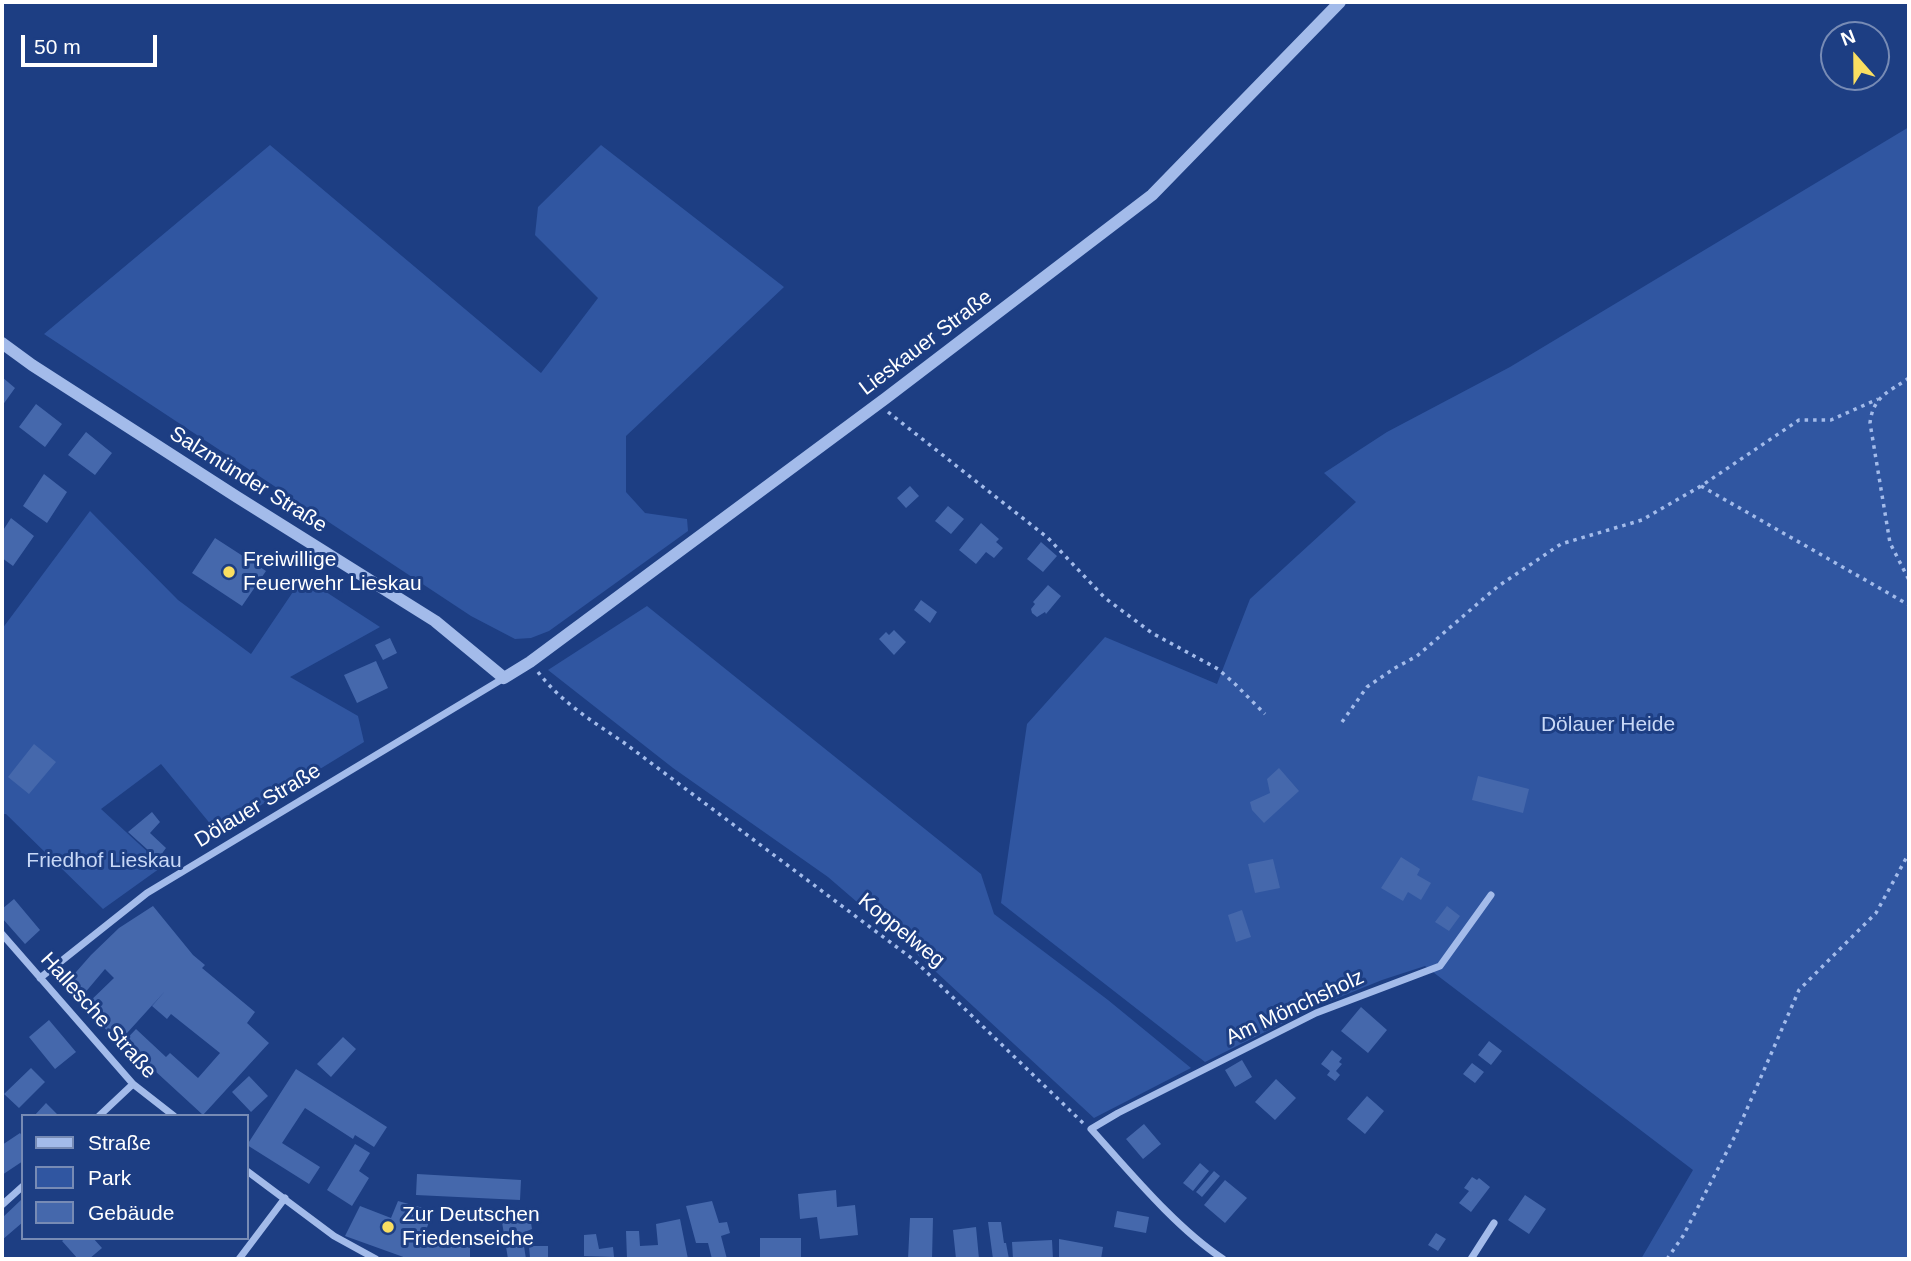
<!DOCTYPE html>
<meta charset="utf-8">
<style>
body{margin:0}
#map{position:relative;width:1911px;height:1261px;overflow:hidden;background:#1d3e83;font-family:Helvetica,sans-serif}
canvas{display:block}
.frame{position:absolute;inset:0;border:4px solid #fff;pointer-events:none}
.legend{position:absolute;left:21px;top:1114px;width:228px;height:126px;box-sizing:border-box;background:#1d3e83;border:2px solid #778bb5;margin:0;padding:9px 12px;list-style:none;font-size:21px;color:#fff}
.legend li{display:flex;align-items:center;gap:14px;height:35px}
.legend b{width:35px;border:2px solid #778bb5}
.north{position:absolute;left:1820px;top:21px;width:70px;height:70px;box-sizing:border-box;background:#1d3e83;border:2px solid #778bb5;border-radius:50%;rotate:339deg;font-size:19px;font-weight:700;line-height:28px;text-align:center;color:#fff}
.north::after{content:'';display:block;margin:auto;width:24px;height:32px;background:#f9de61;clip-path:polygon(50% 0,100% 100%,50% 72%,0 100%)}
.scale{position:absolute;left:21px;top:35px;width:136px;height:32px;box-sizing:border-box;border:4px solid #fff;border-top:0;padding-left:9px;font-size:21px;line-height:24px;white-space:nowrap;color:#fff;-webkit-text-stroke:5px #1d3e83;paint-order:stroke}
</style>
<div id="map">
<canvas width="1911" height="1261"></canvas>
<div class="frame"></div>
<ul class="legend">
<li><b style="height:9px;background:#a3bbea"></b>Straße</li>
<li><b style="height:19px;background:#3056a1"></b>Park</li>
<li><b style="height:19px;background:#4568ac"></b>Gebäude</li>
</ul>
<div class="north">N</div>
<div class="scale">50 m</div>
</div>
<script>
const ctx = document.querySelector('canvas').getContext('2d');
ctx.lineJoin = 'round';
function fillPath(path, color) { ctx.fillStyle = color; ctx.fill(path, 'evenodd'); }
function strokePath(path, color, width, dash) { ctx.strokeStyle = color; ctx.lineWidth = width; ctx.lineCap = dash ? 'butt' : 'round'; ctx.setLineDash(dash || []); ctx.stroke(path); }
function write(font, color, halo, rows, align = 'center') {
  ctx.font = font + ' Helvetica,sans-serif'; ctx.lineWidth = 6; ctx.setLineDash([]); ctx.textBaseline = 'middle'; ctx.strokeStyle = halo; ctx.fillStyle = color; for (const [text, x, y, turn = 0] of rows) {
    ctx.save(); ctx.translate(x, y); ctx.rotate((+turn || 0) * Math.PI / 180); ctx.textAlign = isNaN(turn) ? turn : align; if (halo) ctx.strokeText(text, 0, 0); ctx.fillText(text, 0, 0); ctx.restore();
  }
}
fillPath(new Path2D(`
 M1909,127V1259H1641L1693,1170L1425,966L1382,980L1313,1008L1205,1062L1001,903L1027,724L1105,637L1217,684L1250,599L1356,502L1324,473L1387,432L1510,367Z
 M270,145L541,373L598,298L535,235L538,207L601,145L784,287L626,436V492L645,513L687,519L688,531L549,631L531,638L515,639L471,616L44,334Z
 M90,511L178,600L251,654L303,577L380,627L290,677L358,716L364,742L217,832L161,764L101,809L163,866L103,909L6,814H2V629Z
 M647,606L981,874L994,914L1108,1000L1191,1068L1094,1118L908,946L828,877L673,768L548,670Z`), '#3056a1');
fillPath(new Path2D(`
 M2,377L15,388L2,406Z
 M36,404L62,424L45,447L19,427Z
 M86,432L112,453L95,475L68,455Z
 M44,474L67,492L47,523L23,506Z
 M910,486L919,496L906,508L897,498Z
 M948,506L964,519L951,534L935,521Z
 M11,518L34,536L13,566L2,558V532Z
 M981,523L999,539L996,542L1003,548L994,558L986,552L976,564L959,550Z
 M215,538L266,571L242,606L192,573Z
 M1041,542L1057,556L1043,572L1027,559Z
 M1048,585L1061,596L1046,614L1045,612L1037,617L1032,613L1031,609L1035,604L1033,602Z
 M921,600L937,612L930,623L914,610Z
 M894,630L906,642L894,655L879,639L886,632L889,635Z
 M390,638L397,653L383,660L375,645Z
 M376,661L388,688L357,703L344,675Z
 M34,744L56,762L29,794L8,777Z
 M1279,768L1299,791L1264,823L1252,810L1250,802L1270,793L1267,779Z
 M1478,776L1529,789L1523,813L1472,800Z
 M152,812L160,822L150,833L166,848L158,859L128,832Z
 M1401,857L1420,869L1417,875L1431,883L1421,900L1408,892L1403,901L1381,888Z
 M1273,859L1280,888L1255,893L1248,864Z
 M14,899L40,930L25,944L2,918V909Z
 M153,906L193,955L205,965L202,968L255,1012L247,1023L269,1043L203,1115L154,1070L149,1075L119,1047L136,1029L166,1057L170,1053L198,1078L220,1053L171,1014L167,1019L152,1006L166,990L118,1043L85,1006L114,978L105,969L78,1001L62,988L91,955L119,928Z
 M1447,906L1460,916L1449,931L1435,922Z
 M1242,910L1251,937L1236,942L1228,915Z
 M1361,1007L1387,1030L1368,1053L1341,1031Z
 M49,1020L76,1052L55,1069L29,1037Z
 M343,1037L356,1049L331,1077L317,1064Z
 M1489,1041L1502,1051L1491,1065L1478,1055Z
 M1332,1050L1342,1058L1339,1062L1342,1064L1336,1071L1340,1075L1335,1081L1327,1075L1330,1071L1321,1064Z
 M1242,1060L1252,1077L1235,1087L1225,1070Z
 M1472,1063L1484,1072L1475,1083L1463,1074Z
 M31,1068L45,1082L19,1108L4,1094Z
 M296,1069L387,1127L374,1147L355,1135L353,1139L305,1108L282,1143L320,1167L309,1184L247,1145Z
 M249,1076L268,1096L251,1112L232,1092Z
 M1276,1079L1296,1098L1275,1120L1255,1102Z
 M1367,1096L1384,1111L1365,1134L1347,1119Z
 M46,1103L59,1116H34Z
 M1144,1124L1161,1144L1143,1159L1126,1139Z
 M20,1133L23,1137V1161L2,1175V1145Z
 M355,1144L370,1153L359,1171L369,1178L352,1206L327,1190Z
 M1200,1163L1209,1171L1193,1191L1183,1183Z
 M1214,1171L1220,1176L1202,1197L1196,1192Z
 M417,1174L521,1180L520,1200L416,1195Z
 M1472,1177L1477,1180L1479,1178L1490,1187L1471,1212L1459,1203L1469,1191L1464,1188Z
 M1225,1180L1247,1198L1225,1223L1204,1205Z
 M836,1190L837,1207L855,1205L858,1235L820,1239L817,1217L800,1219L798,1194Z
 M1525,1195L1546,1209L1529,1234L1508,1220Z
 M21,1200L23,1222L2,1240V1218Z
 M398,1201L423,1208L420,1216L430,1219L424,1236L445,1243L470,1240V1259H409L345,1236L360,1206L391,1218Z
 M712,1201L719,1223L727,1222L730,1233L721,1236L727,1259H712L708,1243H696L686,1206Z
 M1117,1211L1149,1217L1146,1233L1114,1227Z
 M530,1217L532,1229L522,1233L526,1259H508L502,1222Z
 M910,1218H933L932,1259H908Z
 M680,1219L688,1259H627L626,1231H639L640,1246L658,1245L656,1224Z
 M988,1222H1001L1004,1243H1006L1009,1259H993Z
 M976,1227L979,1259H956L953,1230Z
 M1436,1233L1446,1239L1438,1251L1428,1245Z
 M596,1234L599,1249L613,1247L614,1257L584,1256V1235Z
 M66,1238H93L102,1248L89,1259H78L62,1241Z
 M760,1238H801V1259H760Z
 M1059,1239L1103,1247L1101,1259H1059Z
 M1052,1240L1053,1259H1013L1012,1242Z
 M529,1246H548V1257L530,1258Z`), '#4568ac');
strokePath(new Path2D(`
 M1909,378C1889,392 1873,396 1870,423L1890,543L1909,580
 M888,412L1048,538L1105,598L1152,633L1218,669L1235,684L1265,714
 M1701,486L1909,605
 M538,672C561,702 592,721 623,742L914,960L1083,1123
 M1342,722L1367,687L1395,668L1417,656L1497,587L1561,544L1642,520L1701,486L1799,420H1831L1878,399
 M1667,1259L1683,1236L1736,1134L1799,990L1876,913L1909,853`), '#a3bbea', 3.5, [3.5, 5]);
strokePath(new Path2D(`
 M2,934L133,1084L174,1116
 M40,978L147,893L504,678
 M99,1116L133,1084
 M247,1171L334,1236L376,1259
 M2,1205L23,1186
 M239,1259L285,1198
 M1223,1259C1175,1227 1130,1172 1091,1129L1118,1113L1316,1013L1440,966L1491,895
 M1471,1259L1494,1223`), '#a3bbea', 7);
strokePath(new Path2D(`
 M2,343L32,365L237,497L435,621L504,678L530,662L886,398L1152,195L1340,2`), '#a3bbea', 12);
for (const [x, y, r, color] of [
 [229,572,7,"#f9de61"],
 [388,1227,7,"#f9de61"]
]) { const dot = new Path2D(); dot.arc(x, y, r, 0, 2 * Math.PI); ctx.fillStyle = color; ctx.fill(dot); strokePath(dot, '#1d3e83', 2.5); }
write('21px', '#fff', '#1d3e83', [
 ["Lieskauer Straße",926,343,-37],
 ["Salzmünder Straße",248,480,32],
 ["Dölauer Straße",258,806,-31],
 ["Koppelweg",901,931,39],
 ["Am Mönchsholz",1295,1008,-25],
 ["Hallesche Straße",98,1016,48]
]);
write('21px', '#fff', '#1d3e83', [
 ["Freiwillige",243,560],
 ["Feuerwehr Lieskau",243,584],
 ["Zur Deutschen",402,1215],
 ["Friedenseiche",402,1239]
], 'left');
write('21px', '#c8d8f7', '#1d3e83', [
 ["Dölauer Heide",1608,725],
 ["Friedhof Lieskau",104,861]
]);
</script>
